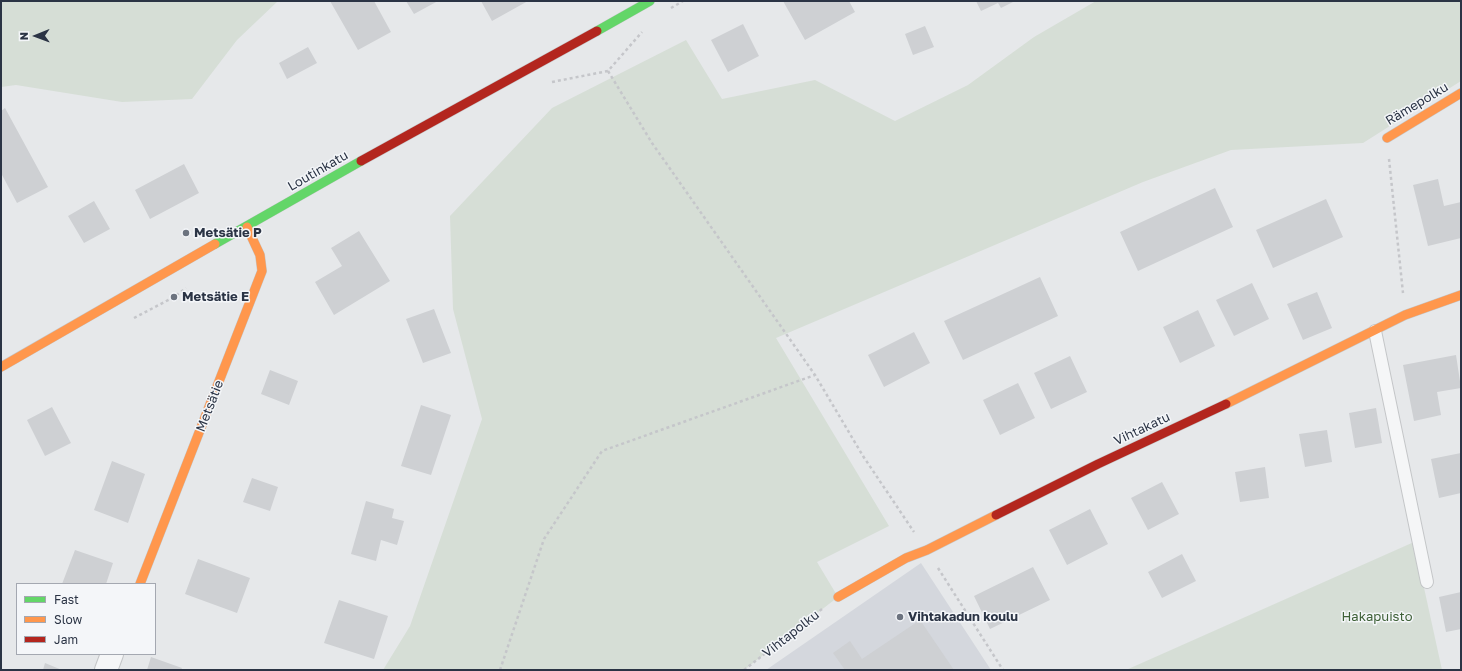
<!DOCTYPE html>
<meta charset="utf-8">
<style>
body{margin:0}
#map{position:relative;width:1462px;height:671px;overflow:hidden;background:#e6e8ea;font-family:"Golos Text",sans-serif}
canvas{display:block}
.frame{position:absolute;inset:0;border:2px solid #2b3445;pointer-events:none}
.legend{position:absolute;left:16px;top:583px;width:140px;height:72px;box-sizing:border-box;background:#f4f6f9;border:1px solid #a4a8b1;margin:0;padding:5px 7px;list-style:none;font-size:12px;color:#2b3445}
.legend li{display:flex;align-items:center;gap:8px;height:20px}
.legend b{width:20px;border:1px solid #a4a8b1}
.north{position:absolute;left:16px;top:16px;width:40px;height:40px;-webkit-text-stroke:3px #f4f6f9;paint-order:stroke;rotate:269deg;font-size:11px;font-weight:700;line-height:16px;text-align:center;color:#2b3445}
.north::after{content:'';display:block;margin:auto;width:14px;height:18px;background:#2b3445;clip-path:polygon(50% 0,100% 100%,50% 72%,0 100%)}
</style>
<div id="map">
<canvas width="1462" height="671"></canvas>
<div class="frame"></div>
<ul class="legend">
<li><b style="height:5px;background:#63d668"></b>Fast</li>
<li><b style="height:5px;background:#ff974d"></b>Slow</li>
<li><b style="height:5px;background:#b3261e"></b>Jam</li>
</ul>
<div class="north">N</div>
</div>
<script>
const ctx = document.querySelector('canvas').getContext('2d');
ctx.lineJoin = 'round';
function fillPath(path, color) { ctx.fillStyle = color; ctx.fill(path, 'evenodd'); }
function strokePath(path, color, width, dash) { ctx.strokeStyle = color; ctx.lineWidth = width; ctx.lineCap = dash ? 'butt' : 'round'; ctx.setLineDash(dash || []); ctx.stroke(path); }
function write(font, color, halo, rows, align = 'center') {
  ctx.font = font + ' "Golos Text",sans-serif'; ctx.lineWidth = 3; ctx.setLineDash([]); ctx.textBaseline = 'middle'; ctx.strokeStyle = halo; ctx.fillStyle = color; for (const [text, x, y, turn = 0] of rows) {
    ctx.save(); ctx.translate(x, y); ctx.rotate((+turn || 0) * Math.PI / 180); ctx.textAlign = isNaN(turn) ? turn : align; if (halo) ctx.strokeText(text, 0, 0); ctx.fillText(text, 0, 0); ctx.restore();
  }
}
fillPath(new Path2D(`
 M921,563L991,670H766Z`), '#d4d7dd');
fillPath(new Path2D(`
 M1,1H278L237,40L192,99L122,102L16,85L1,87Z
 M1096,1H1461V81L1363,143L1231,150L1143,182L776,338L889,526L817,562L838,597L744,670H383L410,626L482,419L453,309L450,216L552,108L686,40L722,99L815,80L895,121L968,85L1034,37Z
 M1414,542L1442,670H1126Z`), '#d6ded6');
fillPath(new Path2D(`
 M330,1H374L391,32L358,50Z
 M406,1H438L414,14Z
 M481,1H528L492,21Z
 M783,1H849L855,12L805,40Z
 M976,1H1015L1001,8L998,3L981,11Z
 M743,24L759,56L728,72L711,40Z
 M925,26L934,47L913,55L905,34Z
 M308,47L317,63L287,79L279,63Z
 M5,108L48,187L17,203L1,173V111Z
 M184,164L199,193L150,219L135,190Z
 M1438,179L1444,206L1461,202V238L1428,246L1413,185Z
 M1215,188L1233,227L1138,271L1120,232Z
 M1326,199L1343,237L1273,268L1256,230Z
 M94,201L110,229L84,243L68,216Z
 M359,231L390,281L334,315L315,282L342,266L331,248Z
 M1040,277L1058,316L963,360L944,321Z
 M1252,283L1269,319L1234,336L1216,300Z
 M1317,292L1332,328L1303,340L1287,304Z
 M434,309L451,353L423,363L406,319Z
 M1198,310L1215,346L1180,363L1163,327Z
 M914,332L930,363L884,387L868,355Z
 M1456,355L1461,388L1437,392L1441,415L1414,421L1403,365Z
 M1070,356L1087,392L1051,409L1034,373Z
 M270,370L298,381L289,405L261,394Z
 M1018,383L1035,418L1000,435L983,400Z
 M421,405L451,415L431,475L401,466Z
 M52,407L71,443L45,456L27,420Z
 M1376,408L1382,443L1355,448L1349,413Z
 M1327,430L1332,462L1305,467L1299,434Z
 M1461,453V493L1439,498L1431,459Z
 M112,461L145,474L128,523L94,510Z
 M1265,467L1269,498L1240,502L1235,472Z
 M252,478L278,487L270,511L243,502Z
 M1162,482L1179,514L1148,530L1131,498Z
 M366,501L394,509L392,518L404,521L397,545L381,540L376,561L351,554Z
 M1090,509L1108,544L1067,565L1049,530Z
 M75,550L113,563L106,584H62Z
 M1182,554L1196,581L1162,598L1148,572Z
 M198,559L250,578L237,613L185,594Z
 M1033,567L1050,600L990,629L974,596Z
 M1461,592V629L1446,632L1439,597Z
 M339,600L388,616L374,659L324,643Z
 M920,620L954,670H845L833,653L850,641L862,659Z
 M151,657L182,668L181,670H147Z
 M45,663L62,670H43Z`), '#ced0d3');
const lane = new Path2D(`
 M1375,331L1427,582`);
const street = new Path2D(`
 M106,670L112,654`);
const fast = new Path2D(`
 M597,31L650,1
 M215,244L361,161`);
const slow = new Path2D(`
 M1387,138L1461,93
 M1,367L215,244
 M1226,404L1405,315L1461,295
 M140,584L262,271L260,255L247,227
 M838,597L906,558L927,550L996,515`);
const jam = new Path2D(`
 M361,161L597,31
 M996,515L1098,464L1226,404`);
strokePath(lane, '#c4c6c8', 14);
strokePath(street, '#c4c6c8', 24);
strokePath(fast, '#c4c6c8', 10);
strokePath(slow, '#c4c6c8', 10);
strokePath(jam, '#c4c6c8', 10);
strokePath(new Path2D(`
 M671,8L683,1
 M608,71L652,143L815,375L863,456L914,532
 M552,82L608,71L642,32
 M1389,159L1403,293
 M134,318L174,297L186,288
 M938,568L1003,670
 M500,670L544,539L602,451L815,375
 M744,670L822,609`), '#c5c6ca', 2.5, [3, 3]);
strokePath(lane, '#f5f6f7', 12);
strokePath(street, '#f5f6f7', 22);
strokePath(fast, '#63d668', 9);
strokePath(slow, '#ff974d', 9);
strokePath(jam, '#b3261e', 9);
for (const [x, y, r, color] of [
 [186,233,4,"#6c737f"],
 [174,297,4,"#6c737f"],
 [900,617,4,"#6c737f"]
]) { const dot = new Path2D(); dot.arc(x, y, r, 0, 2 * Math.PI); ctx.fillStyle = color; ctx.fill(dot); strokePath(dot, '#f4f6f9', 1.5); }
write('13px', '#2b3445', '#f4f6f9', [
 ["Rämepolku",1417,104,-31],
 ["Loutinkatu",318,171,-30],
 ["Metsätie",210,406,-69],
 ["Vihtakatu",1142,429,-25],
 ["Vihtapolku",791,634,-38]
]);
write('bold 13px', '#2b3445', '#f4f6f9', [
 ["Metsätie P",194,233],
 ["Metsätie E",182,297],
 ["Vihtakadun koulu",908,617]
], 'left');
write('13px', '#3f6138', '#f4f6f9', [
 ["Hakapuisto",1377,617]
]);
</script>
